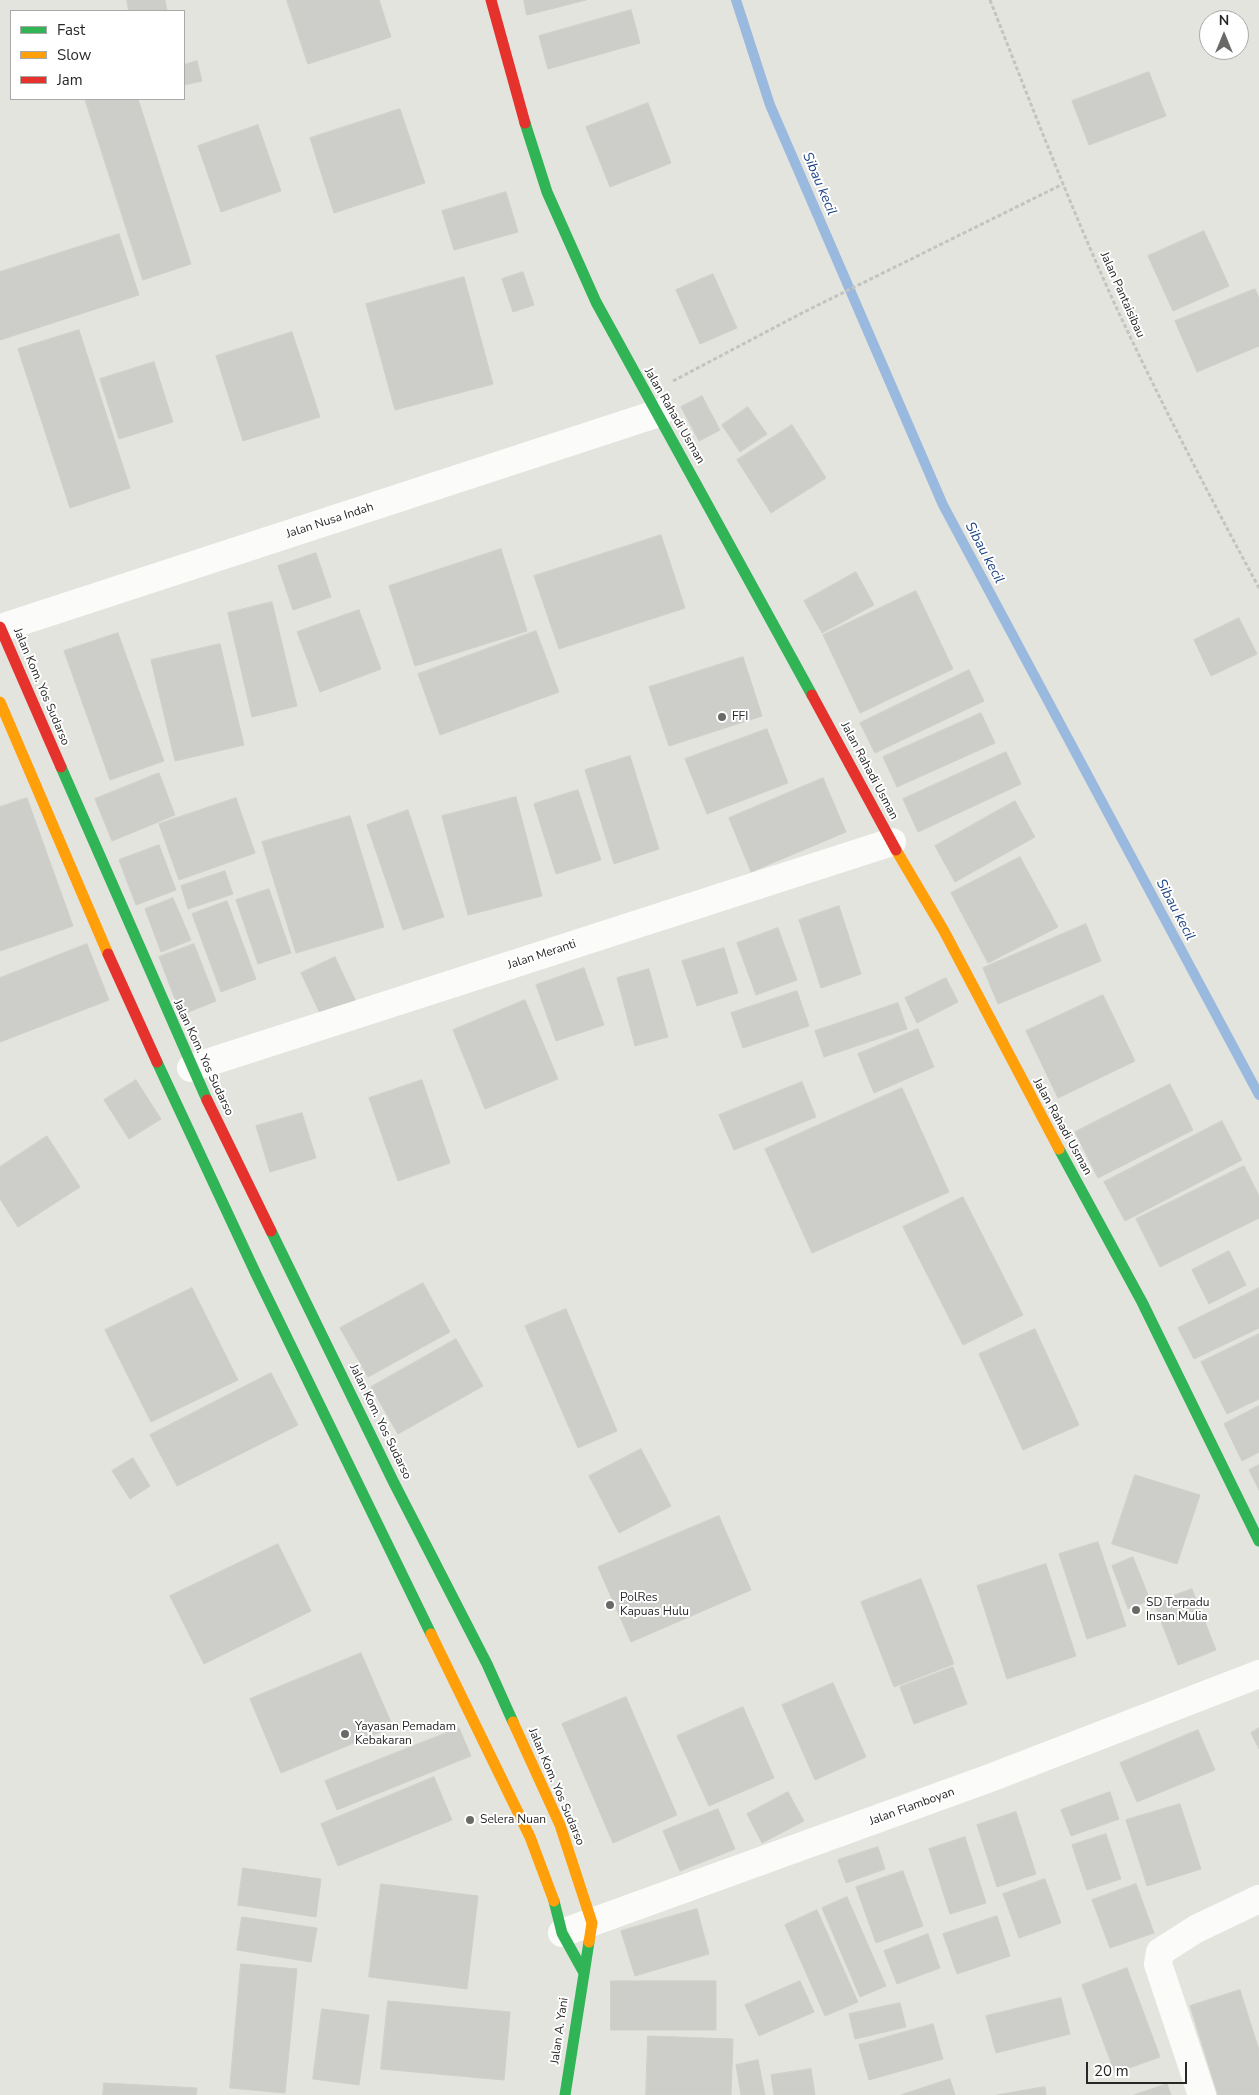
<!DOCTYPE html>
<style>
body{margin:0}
#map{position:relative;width:1259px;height:2095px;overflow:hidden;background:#e4e4de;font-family:"Nunito Sans",sans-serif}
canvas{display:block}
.legend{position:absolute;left:10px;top:10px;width:175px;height:90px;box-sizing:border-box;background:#fff;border:1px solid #a9a9a9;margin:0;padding:6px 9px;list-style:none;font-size:15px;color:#272727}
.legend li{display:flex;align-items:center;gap:10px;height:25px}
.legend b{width:25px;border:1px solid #a9a9a9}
.north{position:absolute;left:1199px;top:10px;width:50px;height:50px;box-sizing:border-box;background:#fff;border:1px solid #a9a9a9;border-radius:50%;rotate:0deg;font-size:14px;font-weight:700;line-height:20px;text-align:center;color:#272727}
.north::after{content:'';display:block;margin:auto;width:18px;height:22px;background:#696967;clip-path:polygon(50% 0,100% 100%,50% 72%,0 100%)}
.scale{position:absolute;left:1086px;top:2062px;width:101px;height:22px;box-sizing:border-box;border:2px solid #272727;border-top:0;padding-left:6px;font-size:15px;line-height:18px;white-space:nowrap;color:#272727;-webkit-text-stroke:4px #fff;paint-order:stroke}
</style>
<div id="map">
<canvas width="1259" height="2095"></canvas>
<ul class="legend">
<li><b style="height:6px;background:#30b455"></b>Fast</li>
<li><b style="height:6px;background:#ff9f0a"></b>Slow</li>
<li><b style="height:6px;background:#e5322d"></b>Jam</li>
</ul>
<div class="north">N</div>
<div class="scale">20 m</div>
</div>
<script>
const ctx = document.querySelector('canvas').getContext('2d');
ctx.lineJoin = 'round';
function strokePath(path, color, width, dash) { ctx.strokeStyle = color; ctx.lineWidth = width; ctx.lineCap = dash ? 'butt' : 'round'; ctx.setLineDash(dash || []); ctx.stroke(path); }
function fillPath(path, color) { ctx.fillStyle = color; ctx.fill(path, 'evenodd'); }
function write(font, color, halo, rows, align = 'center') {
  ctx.font = font + ' "Nunito Sans",sans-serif'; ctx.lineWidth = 4; ctx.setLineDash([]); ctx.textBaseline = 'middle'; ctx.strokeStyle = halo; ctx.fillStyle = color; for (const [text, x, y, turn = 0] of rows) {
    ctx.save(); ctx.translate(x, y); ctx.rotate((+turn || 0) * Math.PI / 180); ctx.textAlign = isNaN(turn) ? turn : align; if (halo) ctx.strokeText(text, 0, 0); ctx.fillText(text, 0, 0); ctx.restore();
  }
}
strokePath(new Path2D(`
 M736,0L770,105L943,505L1259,1095`), '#9ab9de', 10);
const building = new Path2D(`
 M127,0H165L167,11H129Z
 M287,0H379L391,37L308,64Z
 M524,0H586L527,15Z
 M631,10L640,43L548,69L539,36Z
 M197,61L202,81L184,85V65Z
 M1149,72L1166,116L1089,145L1072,101Z
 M85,99H138L191,264L143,280Z
 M648,103L671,163L610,187L586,127Z
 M400,109L425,183L334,213L310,138Z
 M258,125L281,191L221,212L198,146Z
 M506,192L518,232L454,250L442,211Z
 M1204,231L1229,286L1173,311L1148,256Z
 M119,234L139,295L0,340V272Z
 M523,272L534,305L513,312L502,279Z
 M713,274L737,328L700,344L676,290Z
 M464,277L493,384L395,410L366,304Z
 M1255,289L1259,298V346L1197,372L1175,321Z
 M79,330L130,488L70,508L18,349Z
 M292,332L320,417L243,441L216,356Z
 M154,362L173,422L119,439L100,379Z
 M702,396L720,430L699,441L681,407Z
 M748,407L767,434L740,452L722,425Z
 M792,425L826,478L771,513L737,460Z
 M661,535L685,608L559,649L534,576Z
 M501,549L527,631L415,666L389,586Z
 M316,553L331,597L293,610L278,566Z
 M856,572L874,605L822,633L804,601Z
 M916,591L953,669L860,713L823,635Z
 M272,602L297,706L252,717L228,613Z
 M359,610L381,669L320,692L297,632Z
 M1239,618L1257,654L1211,676L1194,640Z
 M536,631L559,692L440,735L418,674Z
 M118,633L164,761L110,780L64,651Z
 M220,644L244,745L175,761L151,660Z
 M743,657L762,716L669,746L649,687Z
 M969,670L984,701L875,753L860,723Z
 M981,713L995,743L897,787L883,757Z
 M767,729L788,783L707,814L685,759Z
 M1006,752L1021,784L918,832L903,799Z
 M630,756L659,849L614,864L585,770Z
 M159,773L175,815L112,841L95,799Z
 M823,778L846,832L751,872L729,818Z
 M578,790L601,860L556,874L534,804Z
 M516,797L542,896L468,915L442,816Z
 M27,798L73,926L0,951V807Z
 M236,798L255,853L179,880L159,824Z
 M1015,801L1035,837L955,882L935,846Z
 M408,810L444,917L403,930L367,825Z
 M350,816L384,927L296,953L262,842Z
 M159,845L176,890L136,905L119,860Z
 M1020,857L1058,927L988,963L951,893Z
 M225,871L233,894L188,909L181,886Z
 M269,889L291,953L258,964L236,900Z
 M173,898L191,940L161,952L145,909Z
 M227,901L256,979L221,992L192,914Z
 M839,906L861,974L821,988L799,920Z
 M1086,924L1101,961L998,1004L983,968Z
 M778,928L797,980L756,995L737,943Z
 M87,944L109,1000L0,1042V978Z
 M194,944L216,1001L181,1015L159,957Z
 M724,948L738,993L697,1006L682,961Z
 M335,957L358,1006L324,1022L301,973Z
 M584,968L604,1025L556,1041L536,985Z
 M649,969L668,1037L635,1046L617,978Z
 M946,978L958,1002L917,1023L905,998Z
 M797,991L809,1026L743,1048L731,1013Z
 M1103,995L1135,1061L1058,1098L1026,1031Z
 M525,1000L558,1079L485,1109L453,1030Z
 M898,1003L907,1029L824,1057L815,1031Z
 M918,1029L934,1067L874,1093L858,1054Z
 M136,1080L161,1119L129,1139L104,1100Z
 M422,1080L450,1163L398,1181L369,1098Z
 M802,1082L816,1117L734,1150L719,1115Z
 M1170,1084L1193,1130L1098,1178L1075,1132Z
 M902,1088L949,1192L812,1253L765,1149Z
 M302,1113L316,1158L270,1172L256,1126Z
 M1222,1121L1242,1160L1125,1221L1104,1182Z
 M47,1136L80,1187L18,1227L0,1199V1167Z
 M1244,1166L1259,1196V1218L1160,1267L1136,1219Z
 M963,1197L1023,1315L963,1345L903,1227Z
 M1229,1251L1246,1285L1209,1304L1192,1270Z
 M423,1283L450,1332L368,1377L340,1328Z
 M192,1288L238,1380L151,1422L105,1330Z
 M1259,1288V1328L1194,1359L1178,1328Z
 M566,1309L617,1431L578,1448L525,1326Z
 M1035,1329L1079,1425L1023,1450L979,1354Z
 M1259,1334V1399L1227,1414L1201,1362Z
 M456,1339L483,1386L398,1434L371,1387Z
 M271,1373L298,1425L177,1486L150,1435Z
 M1259,1406V1452L1242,1461L1224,1424Z
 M641,1449L671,1506L619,1533L589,1476Z
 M133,1458L150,1486L130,1499L112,1471Z
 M1259,1465V1490L1249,1470Z
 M1135,1475L1200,1495L1177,1564L1112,1544Z
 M719,1516L751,1590L631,1642L598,1567Z
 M1098,1542L1126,1626L1087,1639L1059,1554Z
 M278,1544L311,1611L204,1664L170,1596Z
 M1133,1557L1150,1600L1128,1609L1112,1566Z
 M1046,1564L1076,1656L1007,1679L977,1586Z
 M921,1579L954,1664L894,1687L861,1602Z
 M1192,1589L1216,1650L1178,1665L1154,1603Z
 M361,1653L393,1727L281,1773L250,1699Z
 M953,1667L967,1704L914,1724L900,1687Z
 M833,1683L866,1757L815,1780L782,1705Z
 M626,1697L677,1815L613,1843L562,1724Z
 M743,1707L774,1778L709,1806L677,1736Z
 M459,1728L471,1756L337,1810L325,1781Z
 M1259,1728V1749L1251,1733Z
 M1198,1730L1215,1770L1137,1802L1120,1763Z
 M434,1777L452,1820L338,1866L321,1824Z
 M788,1792L804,1821L762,1843L747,1814Z
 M1110,1792L1119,1819L1071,1836L1061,1810Z
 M1180,1804L1201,1869L1147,1886L1126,1820Z
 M718,1809L735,1849L680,1871L663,1831Z
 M1016,1812L1036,1874L997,1887L977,1825Z
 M1106,1834L1121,1879L1087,1890L1072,1845Z
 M965,1837L986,1903L950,1914L929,1849Z
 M878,1847L885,1869L846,1883L838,1860Z
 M243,1868L321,1879L316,1917L238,1905Z
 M903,1871L923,1926L876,1943L856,1887Z
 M1045,1879L1061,1923L1019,1938L1003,1894Z
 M381,1884L478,1896L467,1989L369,1977Z
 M1136,1884L1154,1933L1110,1948L1092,1900Z
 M847,1897L886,1986L860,1997L822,1908Z
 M697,1909L709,1954L635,1976L621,1931Z
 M817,1910L858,2002L825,2016L785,1925Z
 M997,1916L1010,1956L957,1974L943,1934Z
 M242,1917L317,1928L311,1962L237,1950Z
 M928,1934L940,1968L897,1984L884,1951Z
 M241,1964L297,1969L285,2093L230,2088Z
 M1127,1968L1160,2057L1115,2073L1082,1985Z
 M611,1981H716V2030H611Z
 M800,1981L814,2012L759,2036L745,2005Z
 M1240,1990L1259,2050V2095H1218L1190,2006Z
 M1061,1998L1070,2034L996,2053L986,2016Z
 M388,2001L510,2012L504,2080L381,2069Z
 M900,2003L906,2027L855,2039L849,2014Z
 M322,2009L369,2015L359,2085L313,2079Z
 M933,2024L943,2059L869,2080L859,2045Z
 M648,2036L733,2039L731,2095H646Z
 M758,2060L765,2095H741L736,2065Z
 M811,2069L815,2095H774L771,2075Z
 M950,2079L955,2095H901Z
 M104,2083L197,2088L196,2095H103Z
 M1167,2084L1171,2095H1134Z
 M1045,2087L1046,2095H997Z`);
fillPath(building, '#cdcdc9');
strokePath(building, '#cfcfca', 1);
strokePath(new Path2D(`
 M990,0C1031,104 1071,209 1118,311C1162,405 1210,497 1259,588
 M673,381L802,313L1063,184`), '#c3c3c2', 3, [4, 2.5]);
strokePath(new Path2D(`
 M1,628L659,413
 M191,1068L892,842
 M562,1933L990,1778L1259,1674
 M1202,2095L1158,1964L1160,1952L1196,1929L1259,1899`), '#fbfbfa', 28);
strokePath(new Path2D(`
 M525,123L547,192L596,302L812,695
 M61,767L207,1100
 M157,1062L256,1274L431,1634
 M1059,1149L1142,1302L1259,1541
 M271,1231L393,1481L487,1664L513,1722
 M554,1901L562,1933L583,1971
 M565,2095L589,1942`), '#30b455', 11);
strokePath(new Path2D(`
 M0,702L108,954
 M896,850L944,931L1059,1149
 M431,1634L530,1837L554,1901
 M513,1722L560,1825L592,1923L589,1942`), '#ff9f0a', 11);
strokePath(new Path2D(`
 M491,0L525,123
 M0,627L61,767
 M812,695L896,850
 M108,954L157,1062
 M207,1100L271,1231`), '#e5322d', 11);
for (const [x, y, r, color] of [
 [722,717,5,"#696967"],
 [610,1605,5,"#696967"],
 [1136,1610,5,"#696967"],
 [345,1734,5,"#696967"],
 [470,1820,5,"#696967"]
]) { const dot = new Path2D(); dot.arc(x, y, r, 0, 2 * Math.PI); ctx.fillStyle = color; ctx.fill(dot); strokePath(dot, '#fff', 2); }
write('12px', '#272727', '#fff', [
 ["Jalan Pantaisibau",1122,295,66],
 ["Jalan Rahadi Usman",674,416,60],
 ["Jalan Nusa Indah",330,521,-18],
 ["Jalan Kom. Yos Sudarso",41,687,67],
 ["Jalan Rahadi Usman",869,771,62],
 ["Jalan Meranti",542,955,-18],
 ["Jalan Kom. Yos Sudarso",203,1058,65],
 ["Jalan Rahadi Usman",1062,1127,61],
 ["Jalan Kom. Yos Sudarso",380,1422,64],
 ["Jalan Kom. Yos Sudarso",556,1787,67],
 ["Jalan Flamboyan",912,1807,-20],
 ["Jalan A. Yani",560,2031,-82]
]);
write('12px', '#272727', '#fff', [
 ["FFI",732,717],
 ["PolRes",620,1598],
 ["Kapuas Hulu",620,1612],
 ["SD Terpadu",1146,1603],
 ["Insan Mulia",1146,1617],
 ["Yayasan Pemadam",355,1727],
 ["Kebakaran",355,1741],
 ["Selera Nuan",480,1820]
], 'left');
write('italic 14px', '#1d4385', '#fff', [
 ["Sibau kecil",819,184,67],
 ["Sibau kecil",984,553,62],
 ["Sibau kecil",1175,910,62]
]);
</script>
